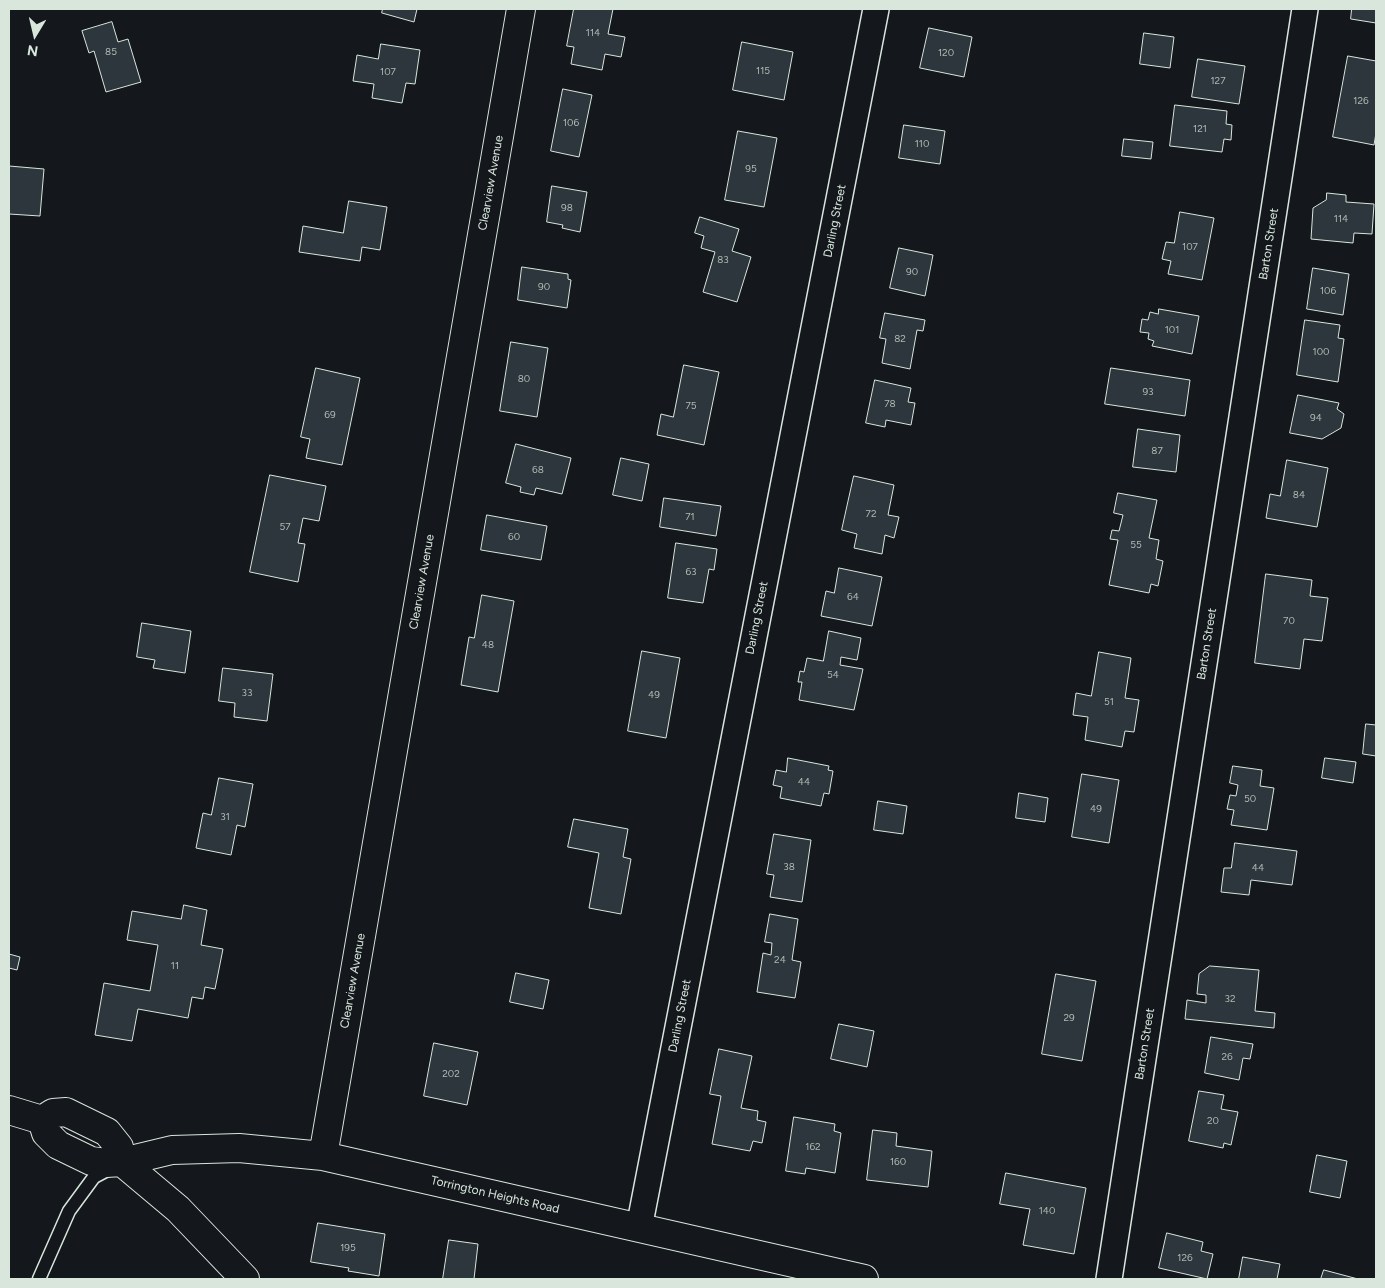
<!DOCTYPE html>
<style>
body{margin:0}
#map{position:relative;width:1385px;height:1288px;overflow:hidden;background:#14181c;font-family:Figtree,sans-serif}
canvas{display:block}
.frame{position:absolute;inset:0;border:10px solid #d8e6dc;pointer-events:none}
.north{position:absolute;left:10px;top:10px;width:50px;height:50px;-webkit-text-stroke:4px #14181c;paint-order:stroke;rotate:189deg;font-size:14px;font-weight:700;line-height:20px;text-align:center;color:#d8e6dc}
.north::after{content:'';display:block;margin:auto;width:18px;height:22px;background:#d8e6dc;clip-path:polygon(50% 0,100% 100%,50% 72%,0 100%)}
</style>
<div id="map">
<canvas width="1385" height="1288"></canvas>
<div class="frame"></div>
<div class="north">N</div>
</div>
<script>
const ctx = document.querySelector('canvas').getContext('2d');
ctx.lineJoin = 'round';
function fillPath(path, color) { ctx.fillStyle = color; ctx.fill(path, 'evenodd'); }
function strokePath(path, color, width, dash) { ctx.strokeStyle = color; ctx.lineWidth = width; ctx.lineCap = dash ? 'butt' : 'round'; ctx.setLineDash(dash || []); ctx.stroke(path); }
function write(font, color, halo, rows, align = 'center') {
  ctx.font = font + ' Figtree,sans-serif'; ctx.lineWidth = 4; ctx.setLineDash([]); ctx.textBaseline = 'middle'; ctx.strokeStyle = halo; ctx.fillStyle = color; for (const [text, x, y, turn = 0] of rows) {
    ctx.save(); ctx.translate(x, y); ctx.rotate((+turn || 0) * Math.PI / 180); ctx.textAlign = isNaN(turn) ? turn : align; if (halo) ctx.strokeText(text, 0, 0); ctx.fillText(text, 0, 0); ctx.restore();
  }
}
const building = new Path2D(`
 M383,9H417L414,22L382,13Z
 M574,9H613L608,34L625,37L621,57L605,54L602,70L571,64L574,47L567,46Z
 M1352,9H1376V23L1351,19Z
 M112,22L118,42L128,39L141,82L106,92L94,51L89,53L82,31Z
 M929,28L972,37L964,77L920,68Z
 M1144,33L1174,37L1170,68L1140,64Z
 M742,42L793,52L784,100L733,90Z
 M381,44L420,50L415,84L406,83L402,103L372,98L374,84L353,81L357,55L378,59Z
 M1348,56L1376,61V133L1374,145L1333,137Z
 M1198,59L1245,66L1239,104L1192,97Z
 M563,89L592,95L579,157L551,151Z
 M1175,105L1227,111L1226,124L1232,125L1231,140L1224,139L1222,152L1170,146Z
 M904,125L945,131L940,164L899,158Z
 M738,131L777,138L764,207L725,200Z
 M1124,139L1153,142L1151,159L1122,156Z
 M9,166L44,169L40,216L9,214Z
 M552,186L587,192L580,232L562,228L563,225L547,222Z
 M1327,193L1346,195V202L1374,204L1372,234L1354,233L1353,243L1311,239L1313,208L1326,200Z
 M349,201L387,207L380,250L362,247L360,261L299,252L303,226L343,233Z
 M1180,212L1214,218L1202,280L1168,274L1171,261L1162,259L1166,242L1174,243Z
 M700,217L739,229L732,251L751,257L737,302L703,292L715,252L701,248L704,236L695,233Z
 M899,248L933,255L925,296L890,288Z
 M522,267L568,274V279L571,280L567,308L518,300Z
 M1313,268L1349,274L1343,315L1307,309Z
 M1159,309L1199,316L1192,354L1152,346L1154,341L1148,339L1149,333L1140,332L1142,319L1148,320L1150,312L1158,314Z
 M885,313L925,320L923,331L917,330L910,369L882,363L886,339L880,338Z
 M1305,320L1340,325L1338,338L1344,339L1338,382L1297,375Z
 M511,342L548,348L537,417L500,411Z
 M684,365L719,372L704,445L657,435L661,414L673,417Z
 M316,368L360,378L342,465L306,458L310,439L301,437Z
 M1111,368L1190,380L1185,416L1105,404Z
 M875,380L911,388L908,402L915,403L911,425L886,420L885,427L866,423Z
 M1298,395L1339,403L1337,409L1344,414L1341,428L1322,439L1290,433Z
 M1138,429L1180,435L1176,472L1133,467Z
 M516,444L571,458L562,494L536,488L534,495L520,492L521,487L506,483Z
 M621,458L649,464L642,501L613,495Z
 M1287,460L1328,468L1317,527L1266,518L1270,494L1280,496Z
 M270,475L326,486L319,521L303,518L298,543L305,544L298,582L250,572Z
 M854,476L894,485L888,515L899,517L894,538L885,535L882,554L854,548L857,534L842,530Z
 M1118,493L1157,500L1149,538L1159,540L1156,559L1163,561L1158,586L1151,584L1149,593L1109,585L1118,540L1110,539L1112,530L1119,531L1123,515L1114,513Z
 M664,498L721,506L716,536L660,527Z
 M487,515L547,526L541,560L481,550Z
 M676,543L717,549L714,570L709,569L703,603L668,598Z
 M839,568L882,577L872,626L821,616L826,591L834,593Z
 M1266,574L1312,580L1310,596L1328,598L1322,641L1304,639L1300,669L1255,663Z
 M482,595L514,601L498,692L461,685L469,637L474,638Z
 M142,623L191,631L185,673L153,668L155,660L137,657Z
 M829,631L861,638L857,660L841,657L840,665L863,669L854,710L799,700L802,682H798L800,671L804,672L807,658L823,661Z
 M642,651L680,658L666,738L628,731Z
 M1099,652L1131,658L1125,698L1139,700L1134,732L1125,731L1122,747L1085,740L1088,717L1073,715L1076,693L1091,696Z
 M223,668L273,674L267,721L234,717L235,703L219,701Z
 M1366,724L1376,725V756L1363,754Z
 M788,758L829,766L828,770L833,771L829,794L824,793L821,806L780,798L782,787L773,785L776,770L786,772Z
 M1325,758L1356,762L1353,783L1322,778Z
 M1233,766L1262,770L1260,786L1274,788L1267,830L1231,825L1234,810L1227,809L1230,795L1236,796L1238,785L1230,783Z
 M1082,774L1119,780L1109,843L1072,837Z
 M219,778L253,784L245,827L237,825L231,855L196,848L203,813L211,815Z
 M1019,793L1048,798L1045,822L1016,818Z
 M878,801L907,806L903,834L874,830Z
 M574,819L628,829L623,857L631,859L621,914L589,908L599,853L568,847Z
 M774,834L811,840L802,902L770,897L774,875L767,874Z
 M1235,843L1297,851L1292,885L1251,880L1249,895L1221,892L1224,868H1231Z
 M184,905L207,910L201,945L223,949L215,989L205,987L203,999L192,997L188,1018L138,1009L132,1041L95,1035L104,983L150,991L158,945L127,940L132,911L181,919Z
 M770,914L798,919L792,960L801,962L795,998L757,992L763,953L771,955L772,943L765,942Z
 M9,954L20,957L17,970L9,968Z
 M1210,966L1259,970L1255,1011L1275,1013L1274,1028L1185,1019L1187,1000L1206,1003V995L1197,994L1199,974Z
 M516,973L549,980L543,1009L510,1002Z
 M1056,974L1096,981L1082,1061L1042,1054Z
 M839,1024L874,1031L867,1067L831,1059Z
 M1211,1037L1253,1044L1250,1059L1243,1058L1239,1080L1205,1073Z
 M434,1043L478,1052L467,1105L424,1096Z
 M719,1049L752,1056L741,1108L758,1111L757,1120L766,1122L762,1143L753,1141L750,1151L712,1144L721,1096L710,1094Z
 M1199,1091L1224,1095L1221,1109L1238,1112L1231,1145L1224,1143L1223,1148L1189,1141Z
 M794,1117L835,1124L834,1131L841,1133L835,1173L806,1168L805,1174L786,1171Z
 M873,1130L897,1133L896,1146L932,1151L928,1187L867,1180Z
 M1317,1155L1347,1161L1340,1198L1310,1192Z
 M1006,1173L1086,1188L1074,1254L1023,1245L1030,1209L1000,1204Z
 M318,1223L385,1234L379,1276L348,1271L349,1268L311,1262Z
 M1167,1233L1203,1242L1201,1251L1213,1254L1207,1279L1159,1268Z
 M449,1240L478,1244L474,1279H443Z
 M1243,1257L1280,1264L1277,1279H1239Z
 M1324,1270L1358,1279H1321Z`);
fillPath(building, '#2c363c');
strokePath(building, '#d8e6dc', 1);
const lane = new Path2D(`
 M39,1279L69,1211L94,1177L111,1168`);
const street = new Path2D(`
 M639,1228L876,9
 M1109,1279L1305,9`);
const secondary = new Path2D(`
 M323,1156L521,9
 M122,1162L172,1150L239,1148L323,1156L864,1279`);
const primary = new Path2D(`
 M9,1110L42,1120
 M42,1120L53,1113L66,1112L107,1132L119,1147L122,1162L178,1209L245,1279
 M42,1120L46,1133L58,1145L91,1161L106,1163L122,1162`);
strokePath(lane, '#d8e6dc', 15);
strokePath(street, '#d8e6dc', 28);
strokePath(secondary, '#d8e6dc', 30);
strokePath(primary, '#d8e6dc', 30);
strokePath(lane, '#14181c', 12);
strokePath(street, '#14181c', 25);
strokePath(secondary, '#14181c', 28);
strokePath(primary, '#14181c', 28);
write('10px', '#adbab4', null, [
 ["114",593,33],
 ["85",111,52],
 ["120",946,53],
 ["115",763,71],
 ["107",388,72],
 ["127",1218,81],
 ["126",1361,101],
 ["106",571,123],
 ["121",1200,129],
 ["110",922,144],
 ["95",751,169],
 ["98",567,208],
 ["114",1341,219],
 ["107",1190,247],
 ["83",723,260],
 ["90",912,272],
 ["90",544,287],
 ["106",1328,291],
 ["101",1172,330],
 ["82",900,339],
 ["100",1321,352],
 ["80",524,379],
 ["93",1148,392],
 ["78",890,404],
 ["75",691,406],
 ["69",330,415],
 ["94",1316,418],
 ["87",1157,451],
 ["68",538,470],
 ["84",1299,495],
 ["72",871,514],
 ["71",690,517],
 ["57",285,527],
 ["60",514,537],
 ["55",1136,545],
 ["63",691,572],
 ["64",853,597],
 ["70",1289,621],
 ["48",488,645],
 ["54",833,675],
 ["33",247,693],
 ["49",654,695],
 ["51",1109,702],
 ["44",804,782],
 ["50",1250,799],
 ["49",1096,809],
 ["31",225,817],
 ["38",789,867],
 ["44",1258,868],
 ["24",780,960],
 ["11",175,966],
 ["32",1230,999],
 ["29",1069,1018],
 ["26",1227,1057],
 ["202",451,1074],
 ["20",1213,1121],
 ["162",813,1147],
 ["160",898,1162],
 ["140",1047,1211],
 ["195",348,1248],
 ["126",1185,1258]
]);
write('12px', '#d8e6dc', '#14181c', [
 ["Clearview Avenue",491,183,-80],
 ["Darling Street",835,221,-79],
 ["Barton Street",1269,244,-81],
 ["Clearview Avenue",422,582,-80],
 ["Darling Street",757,618,-79],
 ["Barton Street",1207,644,-81],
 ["Clearview Avenue",353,981,-80],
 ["Darling Street",680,1016,-79],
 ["Barton Street",1145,1044,-81],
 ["Torrington Heights Road",495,1195,13]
]);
</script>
